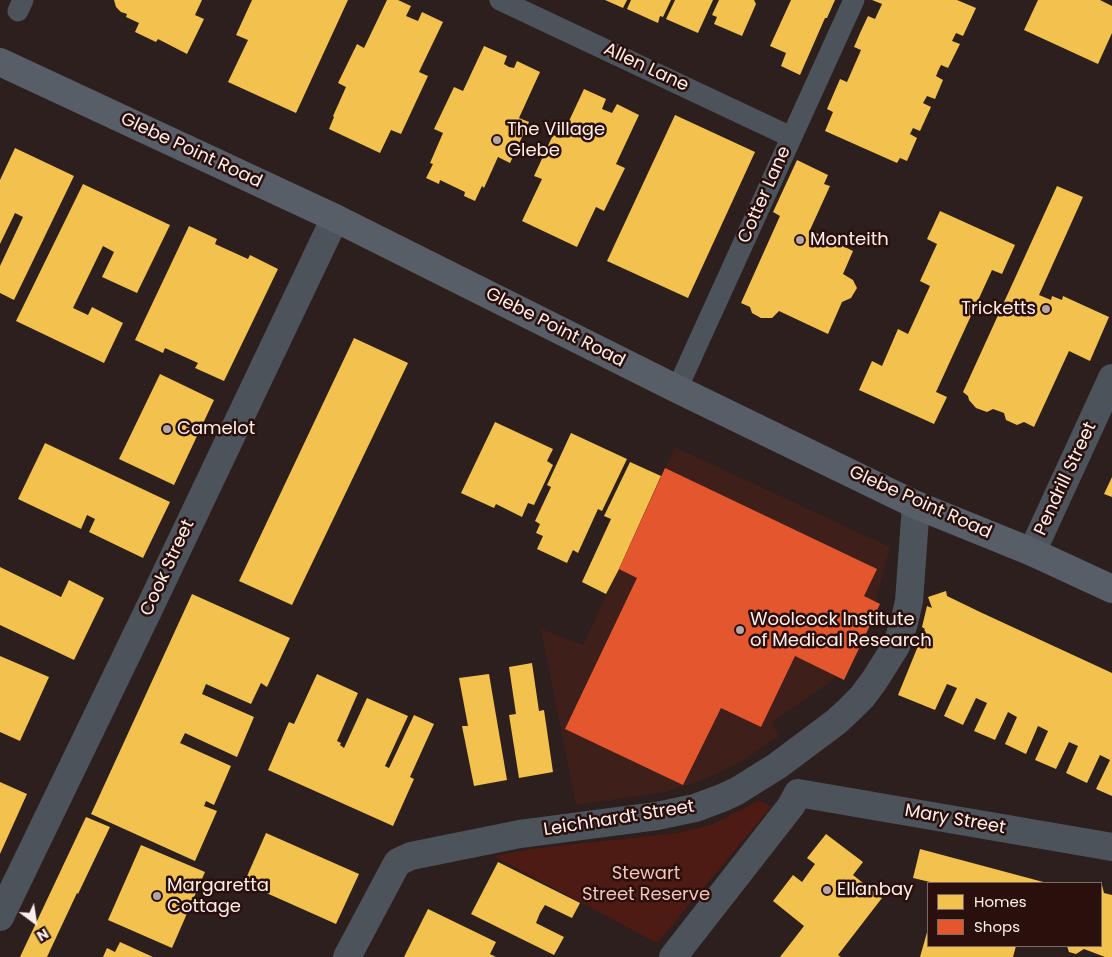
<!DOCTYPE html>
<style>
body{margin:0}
#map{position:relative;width:1112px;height:957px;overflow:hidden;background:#2d1f1d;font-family:Poppins,sans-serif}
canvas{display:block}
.legend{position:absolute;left:927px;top:882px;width:175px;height:65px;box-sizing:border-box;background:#2a100d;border:1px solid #7e6966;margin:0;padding:6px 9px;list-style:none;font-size:15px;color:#fdeeeb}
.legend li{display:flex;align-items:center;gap:10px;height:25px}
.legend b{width:25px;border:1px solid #7e6966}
.north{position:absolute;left:10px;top:897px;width:50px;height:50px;-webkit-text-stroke:4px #2a100d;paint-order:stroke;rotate:149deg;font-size:14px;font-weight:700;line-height:20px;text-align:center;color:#fdeeeb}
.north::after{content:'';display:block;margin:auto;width:18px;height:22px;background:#fdeeeb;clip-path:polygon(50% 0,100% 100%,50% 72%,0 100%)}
</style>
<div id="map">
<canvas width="1112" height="957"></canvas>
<ul class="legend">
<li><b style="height:14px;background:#f2c14e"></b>Homes</li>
<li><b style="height:14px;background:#e4572e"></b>Shops</li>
</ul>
<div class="north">N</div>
</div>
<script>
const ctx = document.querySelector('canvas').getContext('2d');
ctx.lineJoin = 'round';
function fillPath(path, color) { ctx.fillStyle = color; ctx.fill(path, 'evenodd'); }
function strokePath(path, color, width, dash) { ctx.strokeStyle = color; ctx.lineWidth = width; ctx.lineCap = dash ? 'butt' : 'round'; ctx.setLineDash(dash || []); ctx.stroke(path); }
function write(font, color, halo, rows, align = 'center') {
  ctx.font = font + ' Poppins,sans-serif'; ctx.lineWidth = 5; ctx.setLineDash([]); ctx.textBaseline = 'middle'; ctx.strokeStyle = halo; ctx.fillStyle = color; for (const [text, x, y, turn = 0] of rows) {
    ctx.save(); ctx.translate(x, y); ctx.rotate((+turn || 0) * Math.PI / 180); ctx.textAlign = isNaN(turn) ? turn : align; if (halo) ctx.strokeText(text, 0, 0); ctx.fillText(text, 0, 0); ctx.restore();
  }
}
fillPath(new Path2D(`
 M675,447L890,547L865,643L858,655L830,682L772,722L778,736L743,761L703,780L666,792L576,805L541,629L583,645Z`), '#3e1f1a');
fillPath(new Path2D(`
 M760,800L771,807L657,943L494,856L532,849L678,833L711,825Z`), '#4e1b14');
fillPath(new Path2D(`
 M114,0H202L195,15L204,19L187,54L158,39L156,42L135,32L139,23L126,17L127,14L121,12L116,7Z
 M252,0H348L296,113L228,82L248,40L236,35Z
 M387,0H398L411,6L406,16L418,21L422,12L443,22L419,72L428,76L401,134L391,130L380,153L329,129L334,117L333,116L346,87L338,83L357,44L364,48Z
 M605,0H627L623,8Z
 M631,0H671L663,17L660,16L658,23L627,9Z
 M675,0H713L698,33L666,19Z
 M719,0H754L756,4L742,36L714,24L717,17L712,15Z
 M791,0H835L827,18H825L800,75L781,66L786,53L770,46Z
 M872,0H957L976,8L963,36L956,33L952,41L960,44L948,68L941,65L939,69L936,76L943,80L935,99L927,96L923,103L931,107L920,131L913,128L910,134L917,138L907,161L900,158L897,163L825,131L833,112L827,109L840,79L847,82L861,50L854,47L860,33L868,16L875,19L882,4Z
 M1038,0H1100L1112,6V33L1098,64L1024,30Z
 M484,46L507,56L504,64L509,67L514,68L517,61L540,72L519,118L529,122L510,163L498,157L484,188L482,186L475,201L464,196L465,192L440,180L439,184L426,178L433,164L430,163L443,133L434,129L454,87L463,91Z
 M584,89L606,99L602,109L612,113L617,104L639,115L616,164L625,168L604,211L596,207L577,247L522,221L542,179L534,176L553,135L561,138Z
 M675,115L755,152L688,298L607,261Z
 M15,148L74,176L14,300L0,293V266L23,217L15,213L0,244V180Z
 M797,160L828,175L824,184L830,186L810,230L853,251L843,274L853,280L857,288L851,298L842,302L828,334L779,311L772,318H761L752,313L750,307L741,303L780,216L773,212Z
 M83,184L170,225L137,293L102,277L114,252L103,246L73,308L88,315L92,307L123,323L104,363L16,321Z
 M1057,186L1083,197L1039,295L1051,300L1052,296L1062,300L1063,296L1109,317L1090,361L1069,351L1034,427L1024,422L1017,425L1006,420L1004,413L993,409L987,412L976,408L969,400L968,396L963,392Z
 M940,211L1015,245L1002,274L992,270L936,392L947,397L934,424L859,390L872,361L882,366L898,329L908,334L930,286L920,281L937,244L927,239Z
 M189,226L217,239L215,244L248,259L250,255L278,269L224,381L195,368L198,363L165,348L163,353L135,340Z
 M354,338L408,363L292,605L239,581Z
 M160,374L214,400L174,485L119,459Z
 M495,422L553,449L547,461L553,465L534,505L528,503L522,517L496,504L494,508L461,493Z
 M571,433L627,459L602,511L598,509L578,553L573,550L567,563L537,549L543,536L536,533L540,524L535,521L551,487L547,485Z
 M45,443L170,502L143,558L89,532L95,519L87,515L81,529L18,499Z
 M630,462L661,476L619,569L606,594L582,582L611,519L604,516Z
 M1112,477V497L1104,494Z
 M0,567L61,597L69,580L104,598L74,660L0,625Z
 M946,591L947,596L980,612L1112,673V796L1096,789L1110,760L1100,755L1087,783L1066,773L1078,746L1069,742L1056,769L1035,760L1048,731L1038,726L1026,754L1005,744L1017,717L1008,712L995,740L974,731L987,703L976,698L963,725L944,716L957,688L947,684L935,710L898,695L925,629L922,627L927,606L932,608L928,597Z
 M192,594L290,638L267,687L261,683L251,704L206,684L202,694L254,717L237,757L185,733L180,743L231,766L214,805L206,801L204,806L217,811L195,861L91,814Z
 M0,656L49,677L20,741L0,732Z
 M532,663L539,711L544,710L553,772L519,778L509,715L516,714L509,667Z
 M317,674L358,693L337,741L341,743L340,745L344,748L367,698L408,716L385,766L389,768L414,715L434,724L410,777L414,779L393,826L268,770L289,722L294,724Z
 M489,674L507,780L474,786L462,726H468L459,678Z
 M0,782L27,794L0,854Z
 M86,817L110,827L78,894L77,893L47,957H20Z
 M266,833L359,874L336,924L244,883Z
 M826,834L863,862L853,875L882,898L838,955L841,957H780L804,926L773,901L793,875L802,882L815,864L807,858Z
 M141,845L205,872L172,948L108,920Z
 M920,849L1047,883H930V882L913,878Z
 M498,862L580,903L572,918L545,905L540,913L536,923L564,937L554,955L471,914Z
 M1101,881L1104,893L1112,895V957H1105L1084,949L1076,954L1069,952L1067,946H1101Z
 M428,909L496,942L490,954L496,957H404Z
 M928,929V946H1016L1013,957H920Z
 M120,942L153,957H103L107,948L115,952Z`), '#f2c14e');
fillPath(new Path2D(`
 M665,468L877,569L864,596L880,604L844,680L795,656L761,727L721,708L683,785L565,729L637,578L619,569Z`), '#e4572e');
strokePath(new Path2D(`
 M500,0L791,137
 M18,11L23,0
 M677,389L854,0`), '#4d535a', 21);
strokePath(new Path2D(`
 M1032,552L1112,378
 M798,793L1112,847
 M0,917L148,611L335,218
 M347,957L396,865L398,862L411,856L520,834L657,816L695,808L722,798L737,791L777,766L836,722L850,709L862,697L874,681L896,646L904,623L909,601L916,505
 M673,957L791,806L798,793`), '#4d535a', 28);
strokePath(new Path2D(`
 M0,62L335,218L677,389L916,505L1032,552L1112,589`), '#575e67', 28);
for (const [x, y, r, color] of [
 [497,140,5,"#b4a6a3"],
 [800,240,5,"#b4a6a3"],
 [1046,309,5,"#b4a6a3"],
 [167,429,5,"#b4a6a3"],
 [740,630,5,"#b4a6a3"],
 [827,890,5,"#b4a6a3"],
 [157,896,5,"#b4a6a3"]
]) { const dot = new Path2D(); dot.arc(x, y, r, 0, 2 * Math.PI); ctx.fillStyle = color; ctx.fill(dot); strokePath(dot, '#2a100d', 2); }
write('18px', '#fdeeeb', '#2a100d', [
 ["Allen Lane",646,68,25],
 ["Glebe Point Road",191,151,25],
 ["Cotter Lane",765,195,-66],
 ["Glebe Point Road",555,328,27],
 ["Pendrill Street",1066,479,-65],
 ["Glebe Point Road",920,503,24],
 ["Cook Street",168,568,-65],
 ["Leichhardt Street",619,819,-9],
 ["Mary Street",955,820,10]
]);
write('18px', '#fdeeeb', '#2a100d', [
 ["The Village",507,130],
 ["Glebe",507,151],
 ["Monteith",810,240],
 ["Tricketts",1036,309,"right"],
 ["Camelot",177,429],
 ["Woolcock Institute",750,620],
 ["of Medical Research",750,641],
 ["Margaretta",167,886],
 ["Cottage",167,907],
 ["Ellanbay",837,890]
], 'left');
write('18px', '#f4c4bb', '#2a100d', [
 ["Stewart",646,874],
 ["Street Reserve",646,895]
]);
</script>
